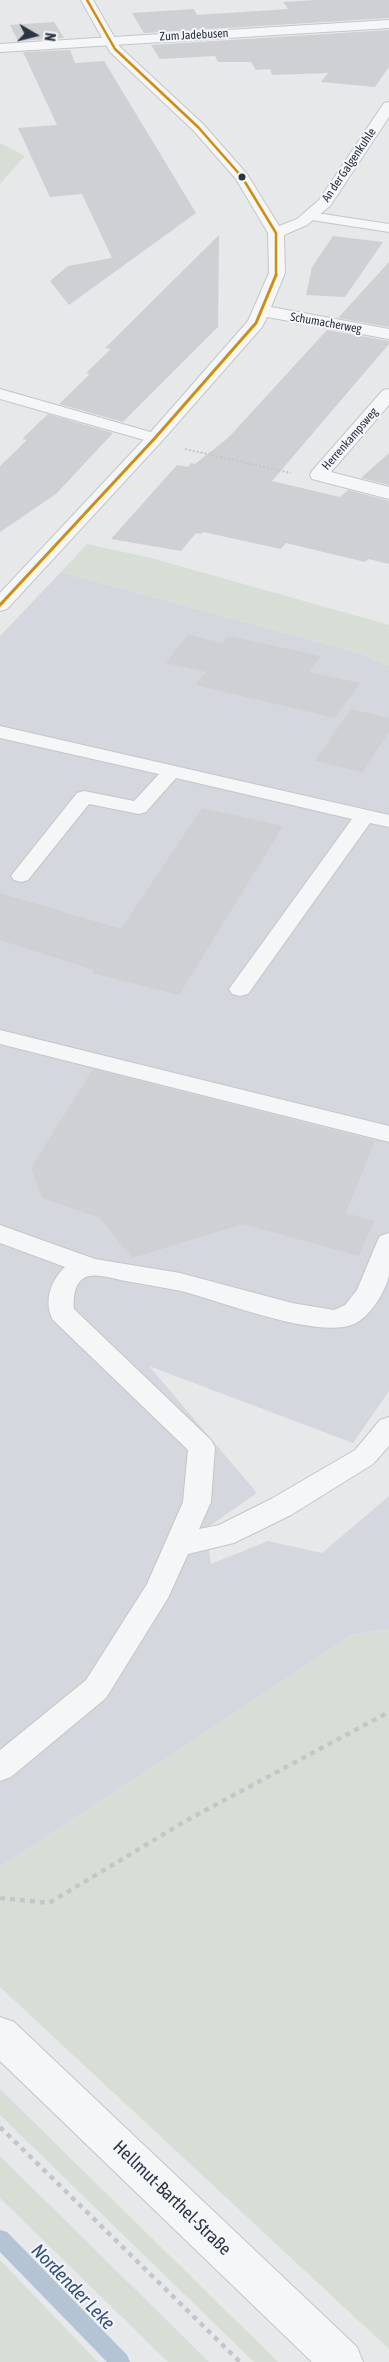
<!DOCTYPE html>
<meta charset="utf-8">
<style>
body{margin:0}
#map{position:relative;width:389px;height:2362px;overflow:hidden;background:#e6e8ea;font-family:"Asap Condensed",sans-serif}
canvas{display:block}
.north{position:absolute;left:10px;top:10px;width:50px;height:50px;-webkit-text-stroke:4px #f4f6f9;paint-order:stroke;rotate:98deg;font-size:14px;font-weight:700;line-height:20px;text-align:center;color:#2b3445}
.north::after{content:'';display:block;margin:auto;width:18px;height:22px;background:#2b3445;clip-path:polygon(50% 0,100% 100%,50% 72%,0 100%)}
</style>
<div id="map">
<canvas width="389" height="2362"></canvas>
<div class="north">N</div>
</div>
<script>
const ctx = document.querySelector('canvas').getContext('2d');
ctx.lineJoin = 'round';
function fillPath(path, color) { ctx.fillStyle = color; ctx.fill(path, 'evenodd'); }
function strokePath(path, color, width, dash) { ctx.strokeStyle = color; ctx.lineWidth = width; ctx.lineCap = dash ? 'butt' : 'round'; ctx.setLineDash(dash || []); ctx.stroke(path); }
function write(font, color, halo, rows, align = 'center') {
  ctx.font = font + ' "Asap Condensed",sans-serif'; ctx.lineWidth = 4; ctx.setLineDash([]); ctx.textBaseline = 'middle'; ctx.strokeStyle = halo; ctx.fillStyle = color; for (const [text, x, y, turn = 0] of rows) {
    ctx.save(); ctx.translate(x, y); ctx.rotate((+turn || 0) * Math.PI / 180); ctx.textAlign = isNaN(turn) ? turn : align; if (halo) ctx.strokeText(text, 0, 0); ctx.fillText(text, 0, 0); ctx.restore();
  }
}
fillPath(new Path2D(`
 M61,572L362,654L389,666V1391L353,1443L149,1366L257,1493L205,1529L211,1564L268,1541L322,1553L389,1496V1629L353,1634L0,1867V636Z`), '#d4d7dd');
fillPath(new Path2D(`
 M0,143L25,156L0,184Z
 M87,544L151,558L389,625V666L362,654L61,572Z
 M389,1629V2349L0,1987V1867L353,1634Z
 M0,2089L278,2362H254L0,2115Z
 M0,2156L209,2362H168L0,2198Z
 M0,2260L98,2362H0Z`), '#d6ded6');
fillPath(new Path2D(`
 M0,2230L7,2232L127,2355L130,2362H107L0,2252Z`), '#b4c4d5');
fillPath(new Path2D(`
 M315,0H389V18L144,33L132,13L194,9L197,15L288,9L283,2Z
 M54,22L64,38L18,41L10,25Z
 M389,30V67L375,87L321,82L328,73L272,75L270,69L256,70L251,62H218L215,56L160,59L151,45Z
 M70,50L75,63L104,61L196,213L69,305L50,281L68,266L112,258L82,194L50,197L18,128L57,125L23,52Z
 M219,235L218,327L123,422L59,404L90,374L86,373L111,349L105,348Z
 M333,236L383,242L345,297L306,295L312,267Z
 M389,262V327L338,318Z
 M327,330L389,341V344L272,481L340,497L348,490L389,501V564L368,559L365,562L286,543L281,549L203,532L201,534L196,533L181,551L111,539L177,465L188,467L191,463L195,464L228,438Z
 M48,414L113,433L56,494L0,532V466L27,440L22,439Z
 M389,453V485L361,478Z
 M188,635L223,643L229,636L321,656L309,672L360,683L335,718L195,685L206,672L166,663Z
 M351,709L389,718V732L362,772L315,761Z
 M202,808L283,826L179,995L92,973L94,970L0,940V893L121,929Z
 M93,1069L375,1141L346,1213L374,1221L359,1256L243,1224L132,1258L100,1218L42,1198L31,1168Z`), '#ced0d3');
const service = new Path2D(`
 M310,212L389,224V232L305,219L303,216L305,213Z
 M0,389L161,435L163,438L155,443L0,399Z
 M0,726L389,815V827L370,823L248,994L240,996L232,994L229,989L352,819L176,778L146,812L139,814L89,804L28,880L21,882L14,880L11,876L14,872L77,793L84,791L134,801L159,774L0,738Z
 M0,1030L389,1126V1142L0,1044Z
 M0,1225L95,1259L180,1273L292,1303L334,1310L345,1305L357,1290L377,1242L380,1236L389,1233C389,1246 389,1262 389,1275C386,1291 370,1317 354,1324C318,1340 221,1301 181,1291C162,1287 143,1284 125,1281C114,1279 94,1272 84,1278C74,1284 73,1299 74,1309L211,1440L215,1447L211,1502L199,1529L219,1525L271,1499L355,1450L380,1420L389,1417V1446L373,1464L291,1515L234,1543L188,1554L168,1598L106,1698L11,1777L0,1781V1750L86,1680L147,1584L183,1502L188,1450L53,1320C43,1302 51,1280 65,1267L0,1243Z`);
const minor = new Path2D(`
 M81,0H93L120,47L203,124L247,174L279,226L297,219L319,200L384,103L389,102V117L330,206L307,225L284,235L285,273L271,307L389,329V339L267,317L262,327L161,442L7,609L0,611V593L149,434L248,321L269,273L268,233L236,179L193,130L110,52Z
 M389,389V405L331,472L389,487V499L312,479L310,475L312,471L383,390Z`);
const tertiary = new Path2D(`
 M389,20V28L0,52V44Z
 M0,2017L14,2022L357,2347L363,2362H312L0,2061Z`);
strokePath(service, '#c4c6c8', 2);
strokePath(minor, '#c4c6c8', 2);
strokePath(tertiary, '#c4c6c8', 2);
strokePath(new Path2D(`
 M185,449L291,473`), '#c5c6ca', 2, [2, 2]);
strokePath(new Path2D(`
 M0,1898L49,1903L189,1819L389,1712
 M0,2127L240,2362`), '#c5c6ca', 4.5, [5, 5]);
fillPath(service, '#f5f6f7');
fillPath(minor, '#f5f6f7');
fillPath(tertiary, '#f5f6f7');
strokePath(new Path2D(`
 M87,0L115,49L198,127L242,177L276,233V276`), '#ce8f0e', 2.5);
strokePath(new Path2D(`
 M0,605L155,438L256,323L276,275`), '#ce8f0e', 3);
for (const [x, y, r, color] of [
 [242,177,4.5,"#2b3445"]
]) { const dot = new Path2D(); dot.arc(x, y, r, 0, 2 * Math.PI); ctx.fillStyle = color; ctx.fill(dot); strokePath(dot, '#f4f6f9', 2); }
write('12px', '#2b3445', '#f4f6f9', [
 ["Zum Jadebusen",194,35,-3],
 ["An der Galgenkuhle",349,165,-56],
 ["Schumacherweg",326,323,10],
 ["Herrenkampsweg",350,439,-49]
]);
write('18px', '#2b3445', '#f4f6f9', [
 ["Hellmut-Barthel-Straße",172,2198,44]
]);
write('italic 19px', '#34527a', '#f4f6f9', [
 ["Nordender Leke",73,2287,46]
]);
</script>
